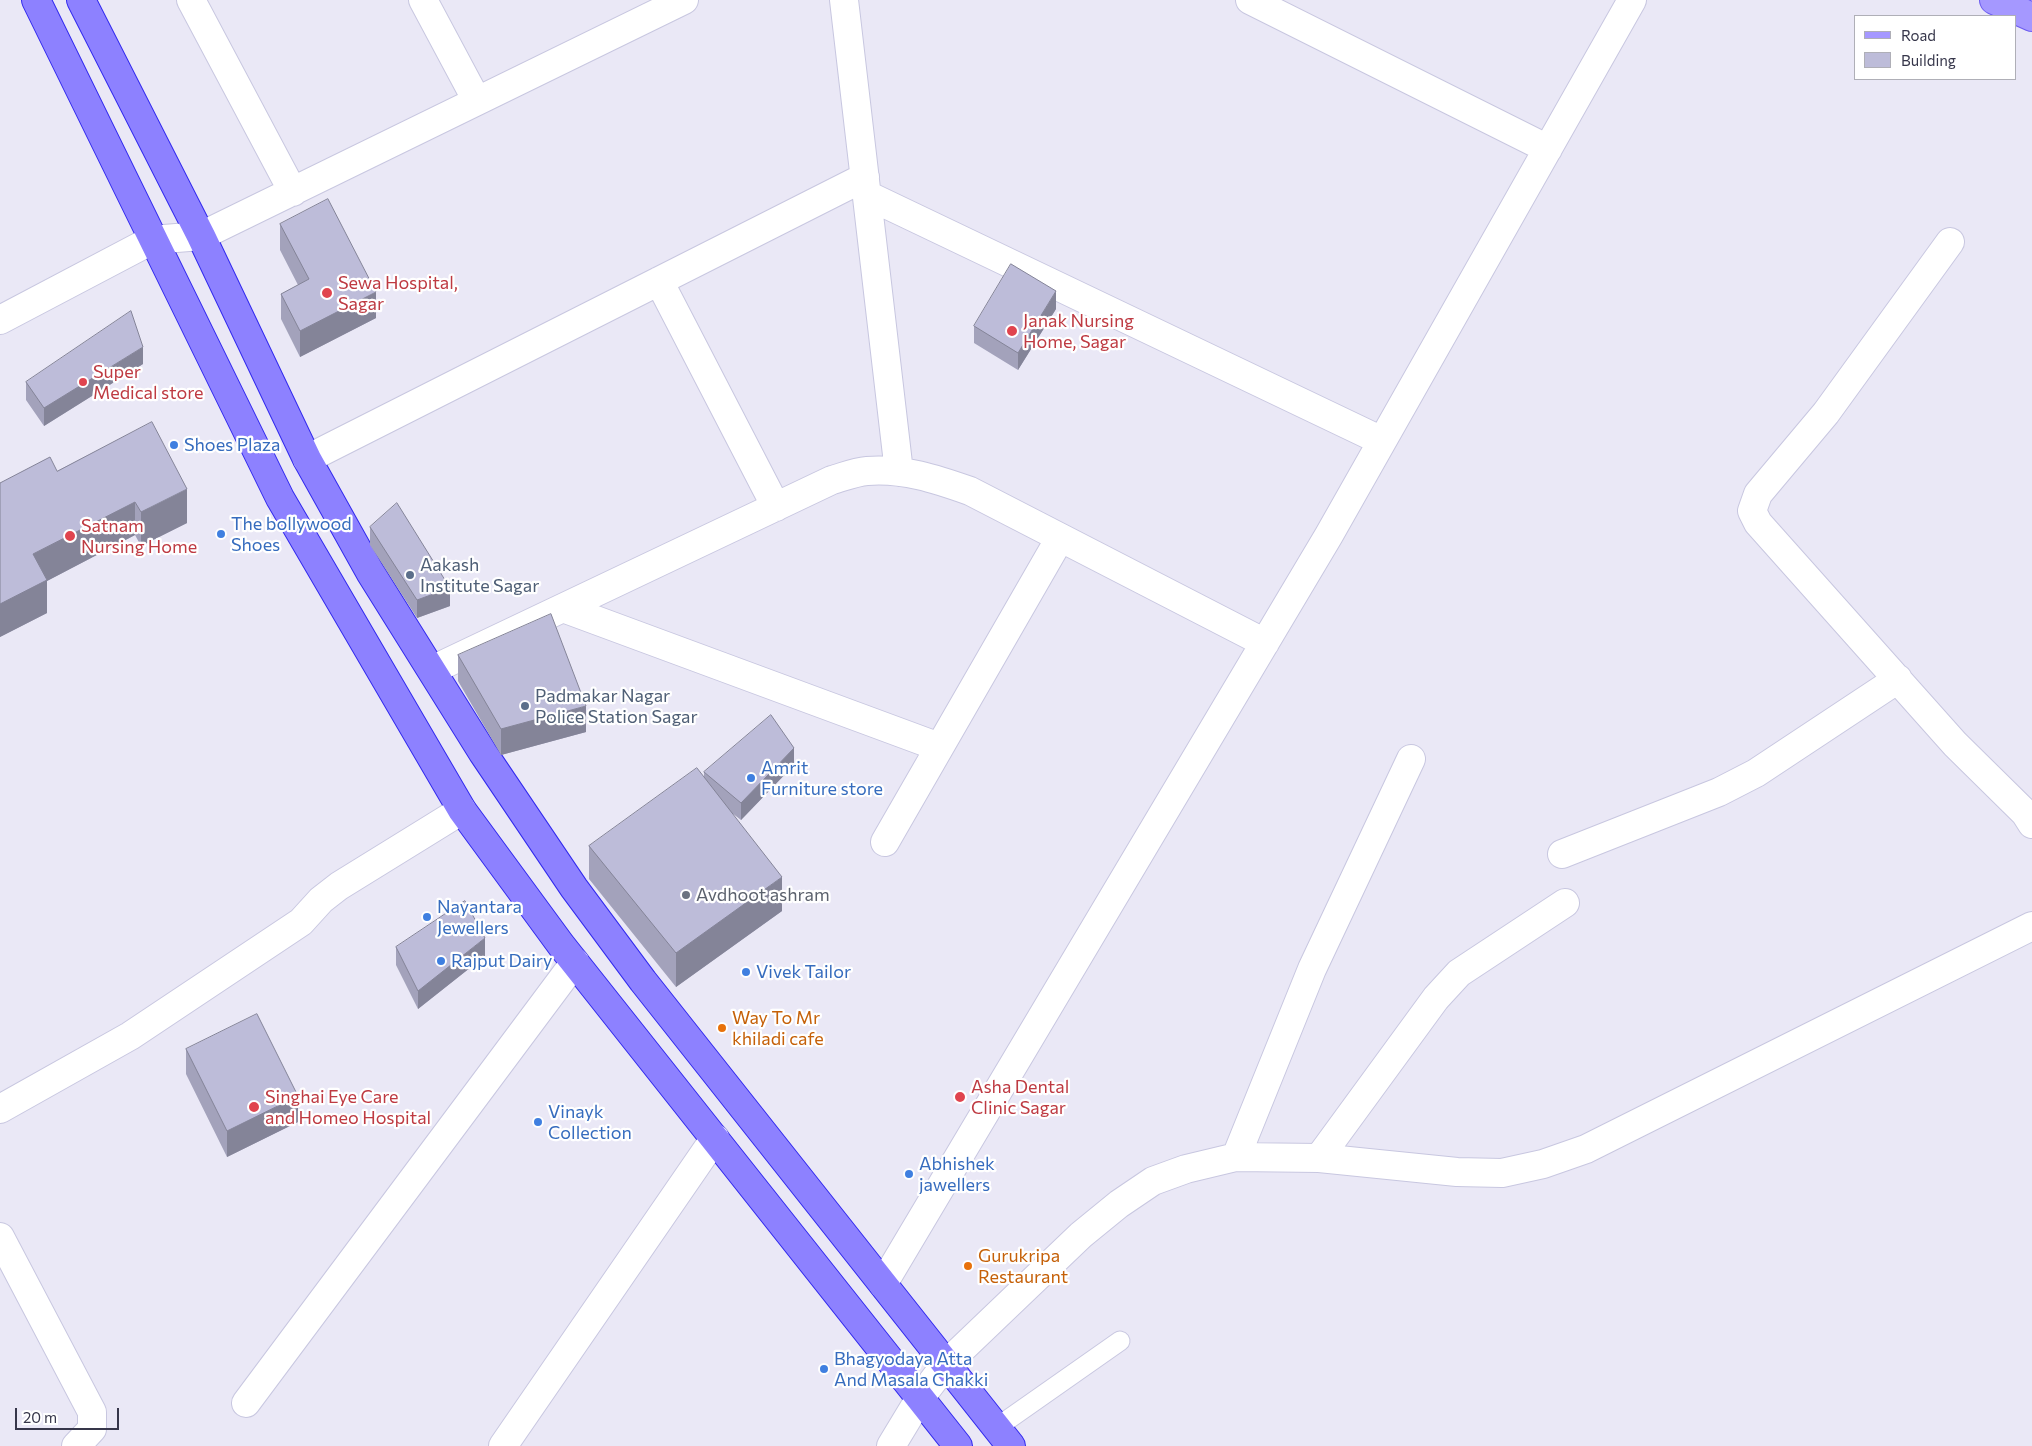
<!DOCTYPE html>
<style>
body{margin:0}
#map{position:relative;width:2032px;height:1446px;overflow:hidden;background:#eae8f6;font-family:Commissioner,sans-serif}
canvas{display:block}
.legend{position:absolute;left:1854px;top:15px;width:162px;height:65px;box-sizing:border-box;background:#fff;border:1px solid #afafb7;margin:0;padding:6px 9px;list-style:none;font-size:15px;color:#36364a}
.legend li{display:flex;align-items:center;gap:10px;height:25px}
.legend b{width:25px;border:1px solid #afafb7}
.scale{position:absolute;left:15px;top:1408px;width:104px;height:22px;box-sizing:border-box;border:2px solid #36364a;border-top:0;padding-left:6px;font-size:15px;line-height:18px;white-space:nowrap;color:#36364a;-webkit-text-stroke:4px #fff;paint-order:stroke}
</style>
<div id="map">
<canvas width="2032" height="1446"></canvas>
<ul class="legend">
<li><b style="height:6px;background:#a598ff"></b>Road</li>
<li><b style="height:14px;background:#bdbcd9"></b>Building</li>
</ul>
<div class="scale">20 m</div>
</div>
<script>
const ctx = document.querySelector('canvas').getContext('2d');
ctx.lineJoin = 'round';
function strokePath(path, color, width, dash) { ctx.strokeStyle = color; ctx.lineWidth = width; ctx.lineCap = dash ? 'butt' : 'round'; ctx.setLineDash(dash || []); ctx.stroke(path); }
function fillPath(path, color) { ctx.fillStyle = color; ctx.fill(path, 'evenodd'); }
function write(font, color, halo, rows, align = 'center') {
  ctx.font = font + ' Commissioner,sans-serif'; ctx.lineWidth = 4.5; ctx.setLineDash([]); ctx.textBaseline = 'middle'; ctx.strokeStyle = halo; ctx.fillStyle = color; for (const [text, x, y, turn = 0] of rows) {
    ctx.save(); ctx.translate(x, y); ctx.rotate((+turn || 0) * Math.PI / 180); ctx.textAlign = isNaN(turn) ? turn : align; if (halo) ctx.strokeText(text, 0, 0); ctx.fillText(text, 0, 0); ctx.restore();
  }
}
const service = new Path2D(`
 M996,1428L1120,1341`);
const minor = new Path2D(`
 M191,0L293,192
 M423,0L477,101
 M844,0L899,472
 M1250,0L1548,149
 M867,195L1382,441
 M1950,242L1826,413L1758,494L1752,511L1758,523L1955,744L2025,813L2032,824
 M659,281L776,507
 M0,320L152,240L201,236L684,0
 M307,459L865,177
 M563,608L939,747
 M432,670L832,480C843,477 855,472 867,471C903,468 936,479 970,491L1265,643
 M885,842L1060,538
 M1562,854L1719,792L1756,773L1898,679
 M0,1109L130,1036L301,922L321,900L339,886L462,810
 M1236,1157L1312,969L1411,759
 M1319,1158L1436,998L1459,973L1565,903
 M0,1237L92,1412V1429L76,1446
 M883,1284L1329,535L1632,0
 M246,1403L575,962
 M503,1446L715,1138
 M891,1446L920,1398L946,1364L1081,1235L1119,1204L1153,1181L1186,1169L1236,1157L1319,1158L1457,1172L1502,1173L1543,1164L1586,1149L2032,926`);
const primary = new Path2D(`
 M1994,0L2032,17`);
const trunk = new Path2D(`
 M36,0L280,498L462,810L561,945L958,1446
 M81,0L201,236L307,459L370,572L483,753L574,888L643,981L1011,1446`);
strokePath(service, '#c8c7e0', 21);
strokePath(minor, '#c8c7e0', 30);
strokePath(primary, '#6c5cf0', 30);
strokePath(trunk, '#322aee', 30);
strokePath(service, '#fff', 19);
strokePath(minor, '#fff', 28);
strokePath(primary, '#a598ff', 28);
strokePath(trunk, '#8d81ff', 28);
fillPath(new Path2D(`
 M280,224L376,318L300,357L281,319V294L298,285L280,250Z
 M1056,309L1018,370L974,343V326Z
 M143,364L44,426L26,400V382Z
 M57,471L187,523L141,546L135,535L47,581V613L0,637V483Z
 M370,527L450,606L417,618L370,545Z
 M458,655L586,732L501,755L458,681Z
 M794,765L741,820L732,813L782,911L676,987L589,879V846L704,777V772Z
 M396,947L485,956L418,1009L396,965Z
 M186,1049L298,1122L227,1157L186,1074Z`), '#a3a2bb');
fillPath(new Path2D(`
 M1056,291V309L1018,370V353Z
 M376,292V318L300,357V331Z
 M143,347V364L44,426V408Z
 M187,489V523L141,546V512Z
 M135,502V535L47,581V613L0,637V604L33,554Z
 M450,588V606L417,618V600Z
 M586,706V732L501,755V729Z
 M794,748V765L741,820V803Z
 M782,877V911L676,987V953Z
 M485,938V956L418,1009V991Z
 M298,1096V1122L227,1157V1131Z`), '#848498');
const building = new Path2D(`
 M328,199L376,292L300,331L281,294L309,279L280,224Z
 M1011,264L1056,291L1018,353L974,326Z
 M131,311L143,347L44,408L26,382Z
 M152,422L187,489L141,512L135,502L33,554L47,580L0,604V483L50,457L57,471Z
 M397,503L450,588L417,600L370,527Z
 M551,614L586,706L501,729L458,655Z
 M771,715L794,748L741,803L704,772Z
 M697,768L782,877L676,953L589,846Z
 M465,901L485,938L418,991L396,947Z
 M257,1014L298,1096L227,1131L186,1049Z`);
fillPath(building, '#bdbcd9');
strokePath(building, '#848498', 1);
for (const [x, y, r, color] of [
 [327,293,6,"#e0444e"],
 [1012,331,6,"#e0444e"],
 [83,382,5,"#e0444e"],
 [174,445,5,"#3f7fe0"],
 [221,534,5,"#3f7fe0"],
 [70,536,6,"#e0444e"],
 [410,575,5,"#5c6f8a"],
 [525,706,5,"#5c6f8a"],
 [751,778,5,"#3f7fe0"],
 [686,895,5,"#6b7280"],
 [427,917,5,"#3f7fe0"],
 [441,961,5,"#3f7fe0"],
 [746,972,5,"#3f7fe0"],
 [722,1028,5,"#e8710a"],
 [960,1097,6,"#e0444e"],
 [254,1107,6,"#e0444e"],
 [538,1122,5,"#3f7fe0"],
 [909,1174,5,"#3f7fe0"],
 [968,1266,5,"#e8710a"],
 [824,1369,5,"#3f7fe0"]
]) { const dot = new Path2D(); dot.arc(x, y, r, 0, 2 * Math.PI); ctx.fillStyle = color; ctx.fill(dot); strokePath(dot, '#fff', 2); }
write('18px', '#be3a42', '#fff', [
 ["Sewa Hospital,",338,283],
 ["Sagar",338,304],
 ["Janak Nursing",1023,321],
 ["Home, Sagar",1023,342],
 ["Super",93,372],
 ["Medical store",93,393],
 ["Satnam",81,526],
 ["Nursing Home",81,547],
 ["Asha Dental",971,1087],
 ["Clinic Sagar",971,1108],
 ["Singhai Eye Care",265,1097],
 ["and Homeo Hospital",265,1118]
], 'left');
write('18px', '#366cbe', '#fff', [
 ["Shoes Plaza",184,445],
 ["The bollywood",231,524],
 ["Shoes",231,545],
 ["Amrit",761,768],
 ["Furniture store",761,789],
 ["Nayantara",437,907],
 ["Jewellers",437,928],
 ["Rajput Dairy",451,961],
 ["Vivek Tailor",756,972],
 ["Vinayk",548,1112],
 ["Collection",548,1133],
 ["Abhishek",919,1164],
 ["jawellers",919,1185],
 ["Bhagyodaya Atta",834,1359],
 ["And Masala Chakki",834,1380]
], 'left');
write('18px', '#4e5e75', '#fff', [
 ["Aakash",420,565],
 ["Institute Sagar",420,586],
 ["Padmakar Nagar",535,696],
 ["Police Station Sagar",535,717]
], 'left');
write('18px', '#5b616d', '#fff', [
 ["Avdhoot ashram",696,895]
], 'left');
write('18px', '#c56008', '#fff', [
 ["Way To Mr",732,1018],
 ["khiladi cafe",732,1039],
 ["Gurukripa",978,1256],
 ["Restaurant",978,1277]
], 'left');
</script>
